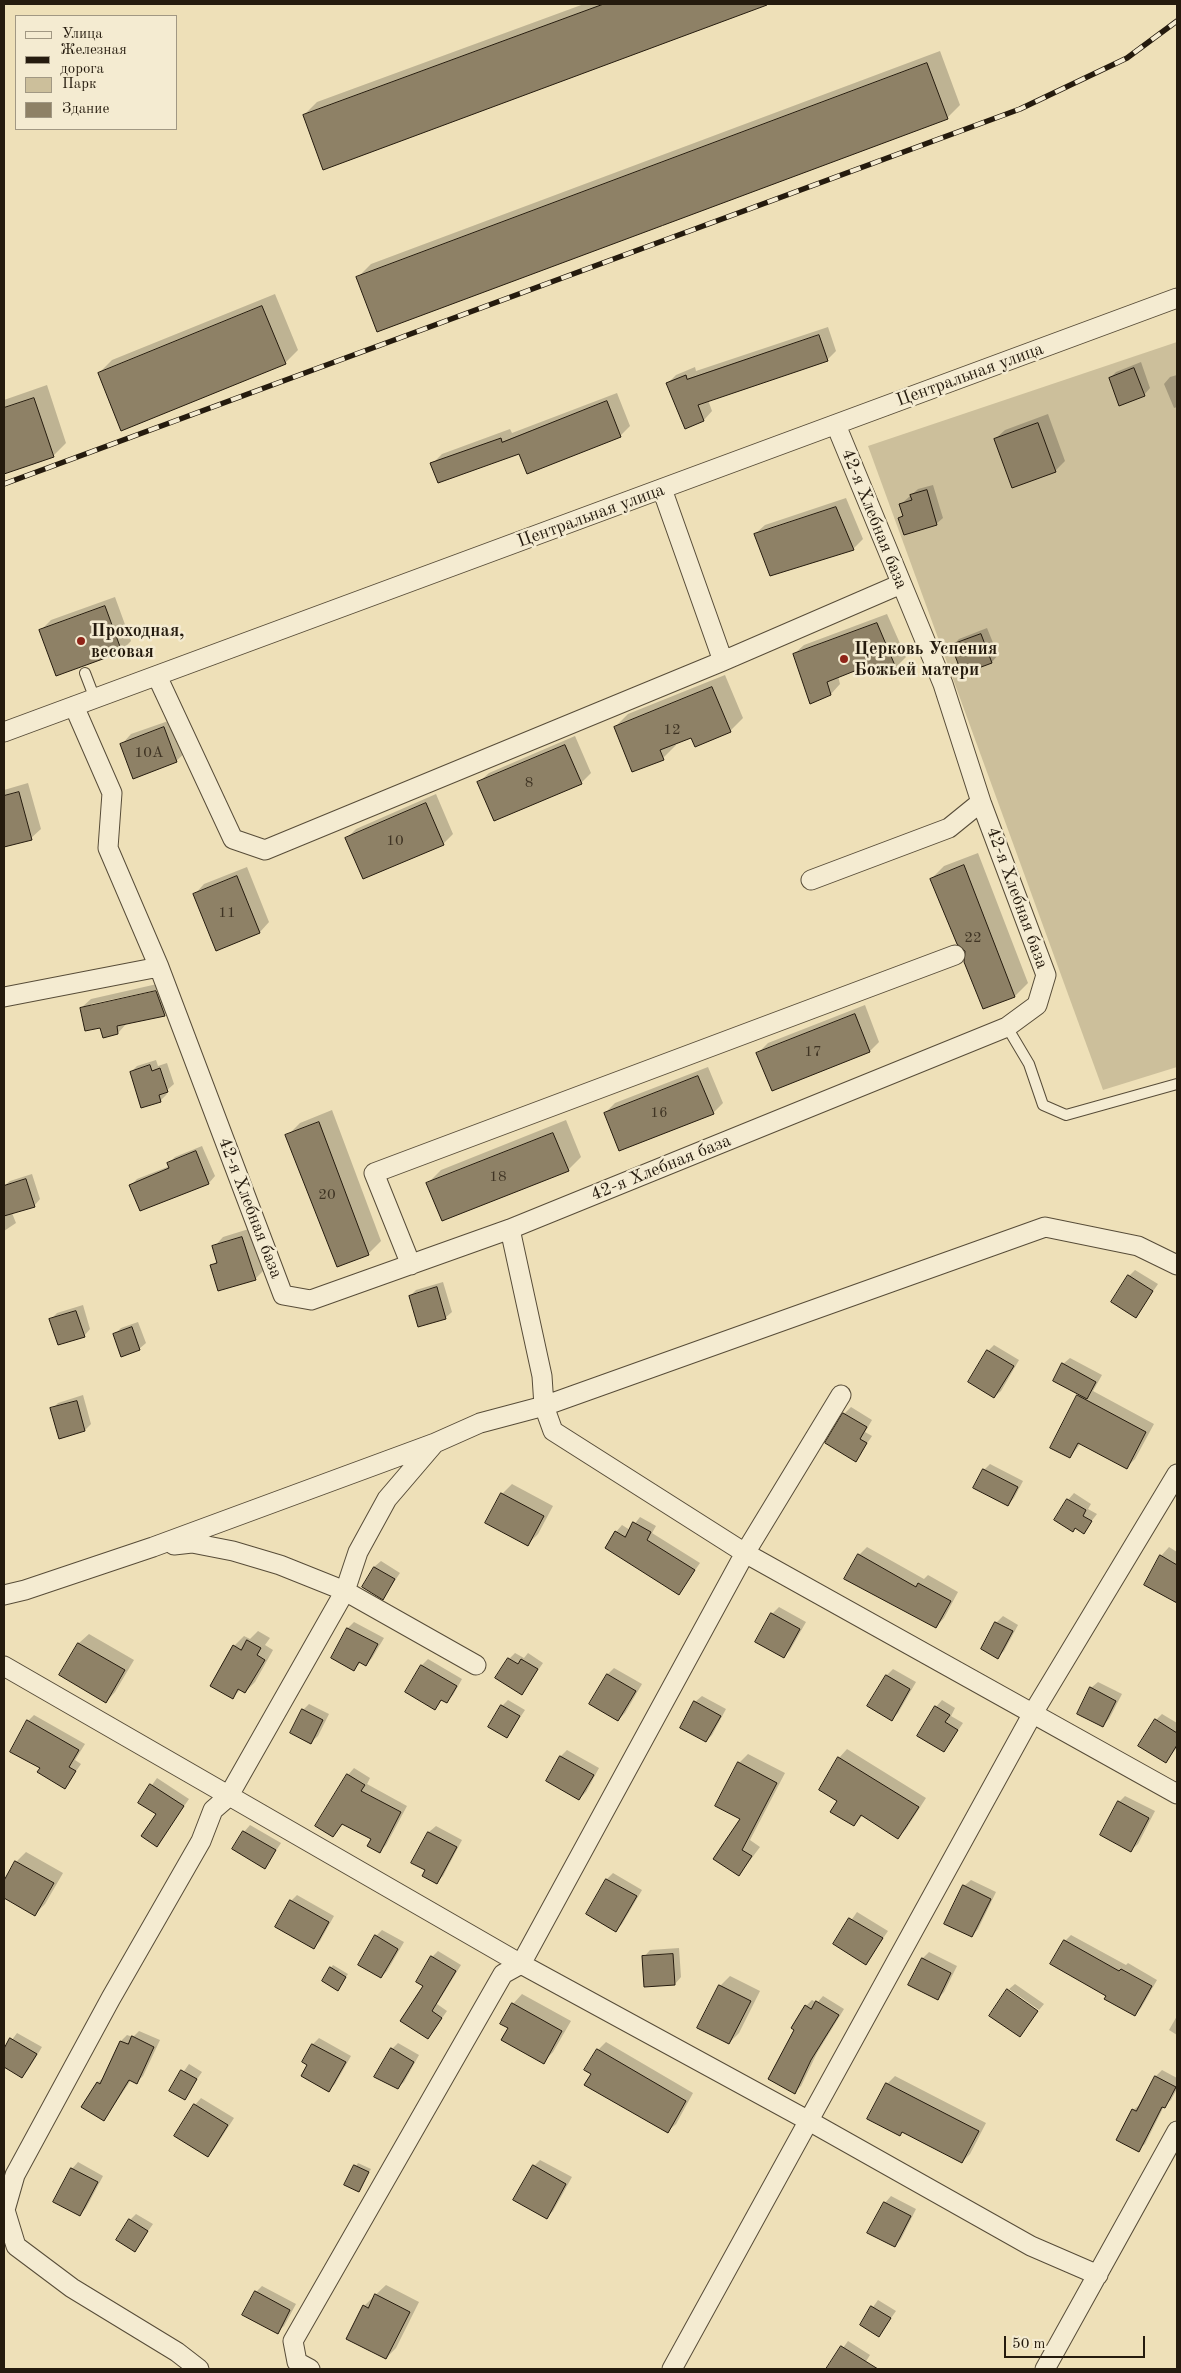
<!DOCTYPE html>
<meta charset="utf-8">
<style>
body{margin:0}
#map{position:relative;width:1181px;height:2373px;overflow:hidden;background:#eee0b8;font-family:"Old Standard TT",serif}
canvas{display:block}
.frame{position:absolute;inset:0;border:5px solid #251b0e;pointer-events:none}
.legend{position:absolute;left:15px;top:15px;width:162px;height:115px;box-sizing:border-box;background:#f4ebd1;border:1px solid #a19883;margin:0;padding:6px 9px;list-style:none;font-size:15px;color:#251b0e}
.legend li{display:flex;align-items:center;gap:10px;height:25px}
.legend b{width:25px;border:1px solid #a19883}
.scale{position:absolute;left:1004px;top:2336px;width:141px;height:22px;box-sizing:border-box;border:2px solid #251b0e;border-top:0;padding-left:6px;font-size:15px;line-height:18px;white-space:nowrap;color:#251b0e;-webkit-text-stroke:4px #f4ebd1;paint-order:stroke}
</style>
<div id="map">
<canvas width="1181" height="2373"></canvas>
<div class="frame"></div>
<ul class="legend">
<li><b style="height:6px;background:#f4ebd1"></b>Улица</li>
<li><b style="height:6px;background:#251b0e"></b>Железная дорога</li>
<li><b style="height:14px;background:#ccbf9b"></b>Парк</li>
<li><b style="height:14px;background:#8e8166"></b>Здание</li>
</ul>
<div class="scale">50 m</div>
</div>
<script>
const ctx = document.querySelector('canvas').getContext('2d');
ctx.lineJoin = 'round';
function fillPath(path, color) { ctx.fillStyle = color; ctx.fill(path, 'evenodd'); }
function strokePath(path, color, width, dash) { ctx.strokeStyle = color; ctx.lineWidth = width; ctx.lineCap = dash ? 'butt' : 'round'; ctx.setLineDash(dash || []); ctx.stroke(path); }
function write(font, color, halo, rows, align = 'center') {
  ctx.font = font + ' "Old Standard TT",serif'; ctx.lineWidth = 5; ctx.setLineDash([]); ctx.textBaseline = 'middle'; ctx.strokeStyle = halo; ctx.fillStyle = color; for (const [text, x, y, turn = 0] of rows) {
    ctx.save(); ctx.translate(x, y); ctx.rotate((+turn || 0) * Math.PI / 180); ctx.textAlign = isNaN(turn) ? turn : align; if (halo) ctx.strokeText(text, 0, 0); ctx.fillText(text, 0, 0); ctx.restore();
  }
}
fillPath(new Path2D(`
 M1177,342V1067L1103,1090L868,446Z`), '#ccbf9b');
fillPath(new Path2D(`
 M584,4H768L324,168L304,115L317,102Z
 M940,51L960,105L947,118L358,277L371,264Z
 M275,294L298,350L285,363L99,373L112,360Z
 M828,327L836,351L827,360L708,400L712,411L704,420L667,384L676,375L695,367L696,371Z
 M1141,362L1150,388L1144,395L1110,378L1116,372Z
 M1177,375V407L1174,408L1164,384L1170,377Z
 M47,385L66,443L53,456L4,473V400Z
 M617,393L630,426L620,436L432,464L442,454L510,429L512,433Z
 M1048,414L1065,461L1055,471L995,439L1005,430Z
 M933,485L943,518L936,524L900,518L904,514L901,504L918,489Z
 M846,498L863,539L853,549L755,534L765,525Z
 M115,597L131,641L121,651L41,630L51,620Z
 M887,614L906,657L896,667L878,674L872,663L838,676L840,684L831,694L794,654L804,645Z
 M987,628L998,655L992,662L963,673L952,646L959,639Z
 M725,675L743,718L730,731L692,736L675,743L676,745L663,758L615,727L628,714Z
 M174,719L186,752L176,761L122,744L131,734Z
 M575,736L591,773L581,783L479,782L489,773Z
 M28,783L41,829L31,838L4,846V790Z
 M436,794L453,834L443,844L347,838L356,829Z
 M978,853L1028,983L1015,996L984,1007L967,950L931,879L944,866Z
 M247,867L269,922L260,932L195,894L204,884Z
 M166,982L174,1005L165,1014L127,1023L118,1033L101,1026L81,1008L91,999ZM162,989L163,991L91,1007V1004Z
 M865,1005L879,1042L870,1051L758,1053L768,1043Z
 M156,1060L158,1066L167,1063L174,1084L166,1091L167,1094L160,1101L131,1072L137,1066Z
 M708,1067L723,1103L713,1113H605L615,1103Z
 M332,1110L381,1241L368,1254L287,1136L300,1123Z
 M566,1120L581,1157L568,1170L428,1183L441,1170Z
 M202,1146L215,1176L209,1183L141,1209L131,1185L137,1179L170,1166L169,1163L175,1157Z
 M32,1174L40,1199L34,1206L12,1213L16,1223L4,1231V1186L10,1181Z
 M252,1228L265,1269L255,1279L212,1266L218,1260L214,1247L223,1237Z
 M1135,1270L1158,1284L1136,1316L1129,1276Z
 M443,1282L452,1312L445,1318L410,1296L416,1290Z
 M83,1305L90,1329L84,1336L51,1319L57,1313Z
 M138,1322L146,1343L139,1349L115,1334L121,1328Z
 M994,1345L1019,1360L1001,1391L994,1397L988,1351Z
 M4,1351L5,1365L4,1367Z
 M1070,1358L1102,1375L1093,1391L1154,1424L1135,1459L1127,1467L1081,1443L1070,1457L1078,1396L1080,1394L1063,1364Z
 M83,1395L91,1424L85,1430L52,1409L58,1403Z
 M851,1407L872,1420L865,1432L872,1436L856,1460L827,1443L844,1414Z
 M990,1464L1023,1481L1014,1498L1008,1505L984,1470Z
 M512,1484L553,1506L538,1534L528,1544L502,1494Z
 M1074,1493L1091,1504L1088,1509L1097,1514L1083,1532L1068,1500Z
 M640,1517L656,1526L652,1533L700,1563L679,1593L616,1532L622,1525L630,1530Z
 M867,1547L924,1579L928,1575L958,1592L944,1618L936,1627L846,1579L859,1555Z
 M1169,1547L1177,1552V1601L1145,1584L1161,1556Z
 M381,1561L400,1573L383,1598L374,1567Z
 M779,1607L806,1622L790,1650L784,1656L757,1641L772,1614Z
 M1003,1616L1018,1625L1004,1651L998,1657L996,1623Z
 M354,1622L384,1638L372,1658L366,1665L361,1662L354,1669L332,1657L348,1628Z
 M258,1631L270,1638L265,1645L273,1650L255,1682L245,1692L241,1689L233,1697L212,1685L234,1646L244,1636L250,1639Z
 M89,1634L134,1660L115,1692L106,1702L60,1675L79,1643Z
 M515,1653L524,1658L528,1653L543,1663L522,1693L509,1659Z
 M428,1659L462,1679L453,1695L446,1702L443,1699L435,1708L407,1691L422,1665Z
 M614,1668L642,1684L625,1713L618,1720L591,1704L608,1674Z
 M893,1669L916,1682L898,1713L892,1719L869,1706L887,1675Z
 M1098,1682L1122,1694L1109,1719L1103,1725L1091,1688Z
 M702,1696L726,1709L712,1735L706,1741L695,1702Z
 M508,1700L525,1710L507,1737L502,1706Z
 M942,1700L955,1708L951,1716L963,1723L944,1751L936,1707Z
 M309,1704L329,1714L318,1736L311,1742L303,1710Z
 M1162,1714L1177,1723V1747L1166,1762L1156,1720Z
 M34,1715L85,1744L75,1760L81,1764L65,1787L28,1721Z
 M847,1749L926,1798L906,1829L898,1837L863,1815L854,1825L838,1800L839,1758Z
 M567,1750L599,1768L586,1792L579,1799L548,1780L561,1756Z
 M748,1754L785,1773L750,1840L760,1847L739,1875L742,1818L739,1763Z
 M354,1768L370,1778L367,1784L407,1806L386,1845L380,1851L372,1838L343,1823L333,1836L348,1775Z
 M157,1778L189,1799L157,1845V1814L140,1802Z
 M1125,1796L1155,1811L1138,1844L1131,1850L1119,1802Z
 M250,1825L281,1843L265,1867L244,1832Z
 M436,1826L462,1840L443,1876L436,1883L427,1870L413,1862L429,1832Z
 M26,1852L63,1873L45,1904L35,1914L4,1897V1883L16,1862Z
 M613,1873L642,1890L622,1924L616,1930L587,1914L607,1879Z
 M971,1880L996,1892L978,1929L972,1936L964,1886Z
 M297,1895L334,1916L320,1941L314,1947L291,1901Z
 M857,1912L888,1931L866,1963L835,1944Z
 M382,1930L404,1942L387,1971L381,1977L376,1936Z
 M1071,1935L1126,1965L1128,1963L1157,1980L1141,2008L1135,2014L1108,1995L1065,1941Z
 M679,1948L681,1977L675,1984L644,1957L650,1950Z
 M438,1951L461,1965L437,2004L447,2011L428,2038L425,1986L432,1957Z
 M929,1952L957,1966L944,1992L938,1998L910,1984L923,1958Z
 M333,1965L348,1974L338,1989L331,1968Z
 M730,1976L760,1991L739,2033L729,2043L720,1986Z
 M1015,1984L1044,2004L1039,2010L1009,1989Z
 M1008,1991L1038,2012L1020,2035Z
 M522,1994L571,2021L553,2052L543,2062L513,2004Z
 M823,1996L844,2009L817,2053L801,2086L795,2092L796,2029L806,2006L812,2000L817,2003Z
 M1177,2016V2035L1169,2030Z
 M139,2031L160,2040L143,2076L137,2082L131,2080L104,2120L83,2107L98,2082L105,2077L121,2041L127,2035L133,2037Z
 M17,2033L42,2047L28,2070L22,2077L4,2066V2051Z
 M319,2038L351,2056L335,2084L329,2090L309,2064L303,2061L313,2044Z
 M606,2042L693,2093L676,2124L667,2132L593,2074L598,2050Z
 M398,2043L419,2055L404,2082L397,2088L392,2049Z
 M189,2064L202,2072L184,2098L171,2090Z
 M1162,2070L1177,2078V2089L1171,2100L1164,2106L1145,2144L1138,2150L1118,2139L1133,2110L1141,2104L1156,2076Z
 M895,2076L986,2123L970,2154L962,2162L903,2131L900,2134L869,2118L887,2084Z
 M201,2098L234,2118L214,2149L208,2156L195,2105Z
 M540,2160L572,2177L553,2211L547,2217L534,2166Z
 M78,2162L103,2176L86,2208L80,2215L72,2169Z
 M358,2163L371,2169L359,2191L346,2184Z
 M891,2196L916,2209L901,2239L894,2246L885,2203Z
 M136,2214L153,2224L135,2250L130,2220Z
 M386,2285L419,2302L396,2348L386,2358L364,2306Z
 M262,2286L296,2304L284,2326L277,2332L256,2292Z
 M878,2300L896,2311L879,2335L861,2324Z
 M848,2341L870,2355L861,2369H828Z`), '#0003');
const building = new Path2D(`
 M604,4H767V5L323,170L303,115Z
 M927,63L948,119L377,332L356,277Z
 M262,306L286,364L121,431L98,373Z
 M819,335L828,361L698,405L704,421L685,429L666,383L686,375L687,379Z
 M1134,368L1145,396L1119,406L1109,378Z
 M34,398L54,457L4,474V408Z
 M607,401L621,437L527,474L519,454L438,483L430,463L501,438L502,442Z
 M1038,423L1056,472L1012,488L994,439Z
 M927,490L937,525L904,535L898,518L903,516L899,504L912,500L910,495Z
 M836,507L854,550L770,576L754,534Z
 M105,606L122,652L56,676L39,630Z
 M877,623L896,668L877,676L872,664L827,682L831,695L810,704L793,654Z
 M981,634L992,663L962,674L951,645Z
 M712,687L731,732L695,747L691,738L660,750L664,760L632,772L614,727Z
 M164,727L177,762L133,779L120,744Z
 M565,745L582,784L494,821L477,782Z
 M19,792L32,840L4,847V796Z
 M426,803L444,845L363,879L345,838Z
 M964,865L1015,997L983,1009L964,962L965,951L957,944L930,879Z
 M237,876L260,933L216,951L193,894Z
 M156,991L165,1016L117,1026L118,1034L103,1038L100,1028L85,1031L80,1008Z
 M855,1014L870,1052L772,1091L756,1053Z
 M150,1065L152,1071L160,1068L168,1092L159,1095L161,1102L141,1108L130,1072Z
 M698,1076L714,1114L619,1151L604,1113Z
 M319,1122L369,1255L337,1267L285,1135Z
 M553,1133L569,1171L442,1221L426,1183Z
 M196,1151L209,1184L140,1211L129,1185L169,1168L167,1163Z
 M26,1179L35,1207L4,1216V1186Z
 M242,1237L256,1280L218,1291L210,1265L217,1263L212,1246Z
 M1128,1275L1153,1291L1136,1318L1111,1302Z
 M437,1287L446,1319L418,1327L409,1296Z
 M76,1311L85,1337L58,1345L49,1319Z
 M132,1327L140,1350L121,1357L113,1334Z
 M987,1350L1014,1366L994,1398L968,1382Z
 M1062,1363L1096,1382L1087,1399L1053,1381Z
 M1077,1395L1146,1432L1127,1469L1078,1443L1070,1458L1050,1448Z
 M77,1401L85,1431L59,1439L50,1408Z
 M843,1413L867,1427L860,1439L867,1443L856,1462L825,1443Z
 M983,1469L1018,1487L1008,1506L973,1488Z
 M501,1493L544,1516L528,1546L485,1523Z
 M1067,1499L1086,1510L1083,1516L1092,1521L1084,1534L1075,1528L1073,1532L1054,1520Z
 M633,1522L651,1532L647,1540L695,1570L679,1595L605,1548L615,1531L625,1537Z
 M858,1554L916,1587L918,1583L951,1601L936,1628L844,1579Z
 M1160,1555L1177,1565V1603L1144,1585Z
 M374,1567L395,1579L383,1600L362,1587Z
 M771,1613L800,1629L784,1658L755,1642Z
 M995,1622L1013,1631L998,1659L981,1649Z
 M347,1628L378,1644L366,1666L359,1662L354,1671L331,1658Z
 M247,1640L261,1648L257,1655L265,1660L245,1693L238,1689L233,1699L210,1686L233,1645L241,1650Z
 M78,1643L125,1670L106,1703L59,1675Z
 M508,1658L518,1664L521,1659L538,1669L522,1695L495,1678Z
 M421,1665L457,1686L447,1703L441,1700L435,1710L405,1692Z
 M607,1674L636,1691L618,1721L589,1704Z
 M886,1675L910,1689L892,1721L867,1706Z
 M1090,1687L1116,1701L1103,1727L1077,1714Z
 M694,1701L721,1716L706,1742L680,1728Z
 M501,1705L520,1716L507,1738L488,1727Z
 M935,1706L950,1715L945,1722L958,1730L944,1752L917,1736Z
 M302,1709L323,1720L311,1744L290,1733Z
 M1155,1719L1177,1733V1745L1166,1763L1138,1746Z
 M27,1720L79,1750L69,1767L76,1771L65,1789L37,1772L40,1768L10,1752Z
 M560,1756L594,1775L579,1800L546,1781Z
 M838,1757L919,1807L898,1839L861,1815L854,1826L830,1812L837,1801L819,1790Z
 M738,1762L777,1783L742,1850L752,1856L739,1876L713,1859L740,1819L715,1806Z
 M347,1774L365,1785L361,1791L401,1812L380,1853L367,1846L371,1839L342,1824L333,1837L315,1826Z
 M150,1784L184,1806L157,1847L141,1836L156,1814L138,1803Z
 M1118,1801L1149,1818L1131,1852L1100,1835Z
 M243,1831L276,1850L265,1869L232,1849Z
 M428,1832L457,1847L437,1884L422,1876L425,1870L411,1863Z
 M15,1861L54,1883L35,1916L4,1898V1881Z
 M606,1879L637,1896L616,1932L586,1914Z
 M963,1885L991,1899L972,1937L944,1924Z
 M290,1900L329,1922L314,1949L275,1927Z
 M849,1918L883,1938L866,1965L833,1944Z
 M375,1935L398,1949L381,1978L358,1965Z
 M1064,1940L1119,1971L1121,1969L1152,1986L1135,2016L1104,1999L1106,1996L1050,1964Z
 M673,1954L675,1985L644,1987L642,1956Z
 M431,1956L456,1971L432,2011L442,2018L428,2039L400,2021L423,1986L416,1982Z
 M922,1958L951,1973L938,2000L908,1985Z
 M330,1967L346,1977L338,1991L322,1981Z
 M719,1985L751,2001L729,2044L697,2028Z
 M1007,1989L1038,2011L1020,2037L989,2016Z
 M816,2001L839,2015L811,2060L795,2094L768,2079L794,2030L791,2028L805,2005L811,2009Z
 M512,2003L562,2031L544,2064L501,2040L508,2028L500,2024Z
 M132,2036L154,2047L137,2084L129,2080L104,2121L81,2107L97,2082L100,2084L120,2041L128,2044Z
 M10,2038L37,2054L22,2078L4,2067V2049Z
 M312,2044L346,2062L329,2092L301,2076L307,2065L302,2062Z
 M391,2048L414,2062L398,2089L374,2077Z
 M597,2049L686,2101L668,2133L584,2085L591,2074L584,2070Z
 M181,2070L197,2079L185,2100L169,2091Z
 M1155,2076L1176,2087L1165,2108L1162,2107L1139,2152L1116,2140L1132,2109L1136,2111Z
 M886,2083L979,2131L962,2163L902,2132L900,2136L867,2119Z
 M194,2104L228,2125L208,2157L174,2136Z
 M354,2165L369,2172L359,2192L344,2185Z
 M533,2165L566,2184L547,2219L513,2200Z
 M71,2168L98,2182L80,2216L53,2202Z
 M884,2202L911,2216L895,2247L867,2233Z
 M129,2219L148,2231L135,2252L116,2240Z
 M255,2291L290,2310L278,2334L242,2315Z
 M375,2294L410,2312L386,2359L346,2339L363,2305L368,2308Z
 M871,2306L891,2318L879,2337L860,2325Z
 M841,2346L878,2369H826Z`);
fillPath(building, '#8e8166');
strokePath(building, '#251b0e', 1);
const service = new Path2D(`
 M85,673L95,699
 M1007,1027L1029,1064L1043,1105L1066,1115L1177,1084`);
const minor = new Path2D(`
 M662,489L723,661
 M157,676L233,839L265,850L723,661L901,584
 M74,706L112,793L108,848L159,967L283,1295L311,1300L510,1229L1007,1027L1037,1005L1046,975L981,802L943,684L836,425
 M4,732L1177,298
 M811,880L949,828L981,802
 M4,997L159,967
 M510,1229L542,1376L544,1406L553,1431L745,1553L1177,1794
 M411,1265L374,1173L955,955
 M174,1545L192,1543L233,1551L280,1565L345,1591L476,1665
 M4,1595L25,1590L153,1547L435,1443L480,1423L544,1406L1045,1227L1138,1246L1177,1265
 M4,1666L521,1964L809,2121L1031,2246L1098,2275
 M199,2369L177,2352L72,2288L16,2246L5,2210L15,2175L111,1998L201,1841L213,1810L228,1797L345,1591L358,1552L387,1499L434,1444
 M310,2369L297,2362L293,2341L503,1974L521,1964L745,1553L841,1395
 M672,2369L1033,1713L1177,1474
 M1045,2369L1177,2131`);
strokePath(service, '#574c38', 12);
strokePath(minor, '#574c38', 21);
strokePath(service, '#f4ebd1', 10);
strokePath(minor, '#f4ebd1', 19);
const rail = new Path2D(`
 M4,484L1020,109L1127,58L1177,21`);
strokePath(rail, '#251b0e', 5.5);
strokePath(rail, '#f4ebd1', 4, [11]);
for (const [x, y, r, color] of [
 [81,641,5,"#8f2418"],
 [844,659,5,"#8f2418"]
]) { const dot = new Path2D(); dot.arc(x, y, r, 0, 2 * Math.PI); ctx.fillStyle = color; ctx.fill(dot); strokePath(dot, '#f4ebd1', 2); }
write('15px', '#3f3424', null, [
 ["12",672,730],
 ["10А",149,753],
 ["8",529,783],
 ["10",395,841],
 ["11",227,913],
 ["22",973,938],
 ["17",813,1052],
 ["16",659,1113],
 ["18",498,1177],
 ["20",327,1195]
]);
write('18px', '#251b0e', '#f4ebd1', [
 ["Центральная улица",970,375,-20],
 ["Центральная улица",591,516,-20],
 ["42-я Хлебная база",874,519,68],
 ["42-я Хлебная база",1017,898,70],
 ["42-я Хлебная база",661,1168,-22],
 ["42-я Хлебная база",250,1208,69]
]);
write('bold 18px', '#251b0e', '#f4ebd1', [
 ["Проходная,",91,631],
 ["весовая",91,652],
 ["Церковь Успения",854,649],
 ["Божьей матери",854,670]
], 'left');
</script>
